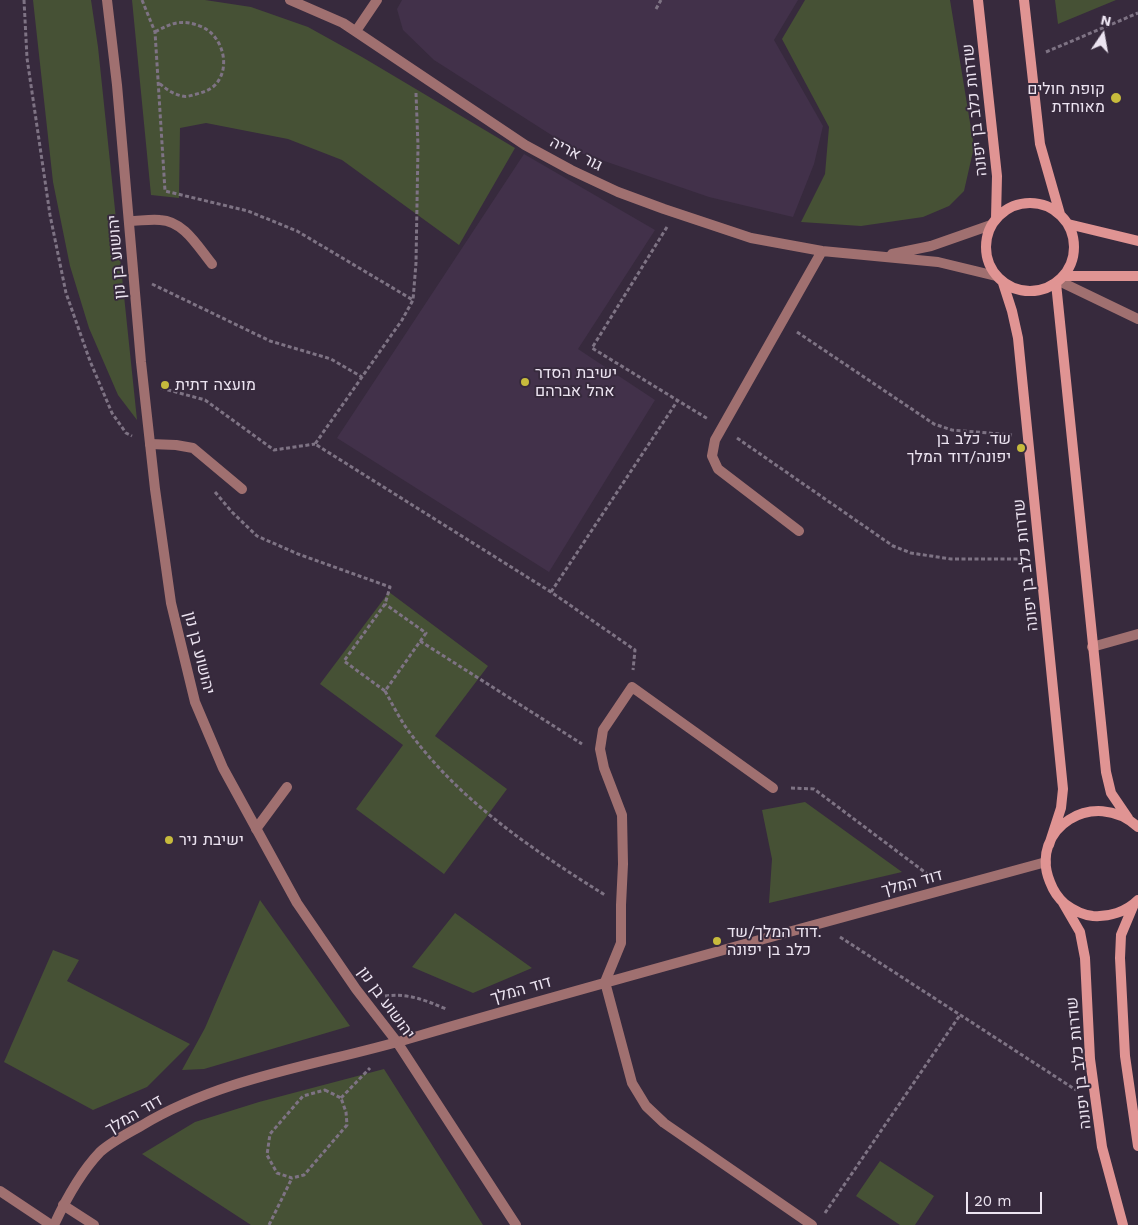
<!DOCTYPE html>
<meta charset="utf-8">
<style>
body{margin:0}
#map{position:relative;width:1138px;height:1225px;overflow:hidden;background:#372a3d;font-family:"Work Sans",sans-serif}
canvas{display:block}
.north{position:absolute;left:1078px;top:10px;width:50px;height:50px;-webkit-text-stroke:4px #372a3d;paint-order:stroke;rotate:12deg;font-size:14px;font-weight:700;line-height:20px;text-align:center;color:#ece4f1}
.north::after{content:'';display:block;margin:auto;width:18px;height:22px;background:#ece4f1;clip-path:polygon(50% 0,100% 100%,50% 72%,0 100%)}
.scale{position:absolute;left:966px;top:1192px;width:76px;height:22px;box-sizing:border-box;border:2px solid #ece4f1;border-top:0;padding-left:6px;font-size:15px;line-height:18px;white-space:nowrap;color:#ece4f1;-webkit-text-stroke:4px #372a3d;paint-order:stroke}
</style>
<div id="map">
<canvas width="1138" height="1225"></canvas>
<div class="north">N</div>
<div class="scale">20 m</div>
</div>
<script>
const ctx = document.querySelector('canvas').getContext('2d');
ctx.lineJoin = 'round';
function fillPath(path, color) { ctx.fillStyle = color; ctx.fill(path, 'evenodd'); }
function strokePath(path, color, width, dash) { ctx.strokeStyle = color; ctx.lineWidth = width; ctx.lineCap = dash ? 'butt' : 'round'; ctx.setLineDash(dash || []); ctx.stroke(path); }
function write(font, color, halo, rows, align = 'center') {
  ctx.font = font + ' "Work Sans",Heebo,sans-serif'; ctx.lineWidth = 4; ctx.setLineDash([]); ctx.textBaseline = 'middle'; ctx.strokeStyle = halo; ctx.fillStyle = color; for (const [text, x, y, turn = 0] of rows) {
    ctx.save(); ctx.translate(x, y); ctx.rotate((+turn || 0) * Math.PI / 180); ctx.textAlign = isNaN(turn) ? turn : align; if (halo) ctx.strokeText(text, 0, 0); ctx.fillText(text, 0, 0); ctx.restore();
  }
}
fillPath(new Path2D(`
 M402,0H798L774,40L823,126L814,164L793,217L709,197L578,152L434,60L403,30L397,9Z
 M524,154L655,230L578,349L655,400L549,572L337,438Z`), '#42314a');
fillPath(new Path2D(`
 M33,0H91L98,47L137,420L118,395L89,328L70,266L53,182Z
 M132,0H205L251,7L308,27L362,57L515,148L459,245L342,160L288,139L206,123L180,128L179,198L151,195Z
 M805,0H950L974,147L964,191L949,206L923,217L861,226L801,222L825,174L829,127L782,39Z
 M1055,0H1116L1058,24Z
 M389,592L488,666L435,736L507,789L444,874L356,809L403,745L320,684Z
 M805,802L902,872L769,903L772,859L762,810Z
 M260,900L350,1026L204,1069L182,1070L205,1028Z
 M455,913L532,968L473,993L412,967Z
 M53,950L79,960L67,981L190,1044L147,1087L93,1110L4,1062Z
 M384,1069L483,1225H251L142,1154L195,1122L259,1102Z
 M880,1161L934,1196L915,1225H900L856,1196Z`), '#465135');
strokePath(new Path2D(`
 M24,0L27,58L50,215L66,293L90,361L112,413L126,433L132,436
 M142,0L155,32L165,191L248,211L297,231L413,300
 M656,9L661,0
 M155,32C173,22 183,19 202,27C223,36 232,69 214,86C208,91 201,93 193,95C190,96 186,97 182,96C173,94 166,89 159,83
 M1046,52L1138,13
 M416,93L418,146L416,263L413,300L402,320L315,444L551,592L635,650L633,670
 M667,227L592,348L708,419
 M152,284L270,341L331,359L362,377
 M797,332L934,424L952,430L1012,435
 M161,388L205,400L274,450L315,444
 M737,438L893,546L911,553L951,559H1022
 M215,492L232,512L257,536L298,554L390,587L385,604L344,661L385,691L426,633L385,604
 M551,592L678,400
 M420,641L582,744
 M385,691C393,705 400,720 410,733C461,802 533,850 605,895
 M791,788L814,789L930,876
 M840,937L1076,1090
 M385,996C408,993 425,1000 446,1009
 M325,1090L341,1098L346,1112L347,1125L304,1175L292,1178L277,1173L267,1155L270,1134L303,1096Z
 M341,1098L370,1068
 M825,1213L960,1015
 M269,1225L292,1178`), '#7e7384', 3, [4, 2.5]);
strokePath(new Path2D(`
 M129,221C139,221 150,219 160,220C184,221 198,247 212,264
 M1059,281L1138,319
 M150,444L176,445L193,448L242,489
 M1092,647L1138,634
 M256,829L287,787
 M0,1191L51,1225
 M63,1205L94,1225`), '#a07070', 10);
strokePath(new Path2D(`
 M107,0L117,85L141,362L155,489L171,603L195,702L223,768L297,903L356,989L397,1042L516,1225
 M290,0L343,23L525,145L571,170L618,192L664,209L751,238L822,251L938,262L996,276
 M356,31L377,0
 M892,254L931,246L991,225
 M799,531L718,469L712,456L715,440L822,251
 M773,788L632,687L603,730L600,749L604,768L622,815L623,864L621,905V943L605,982L632,1083L646,1106L664,1123L812,1225
 M54,1225C66,1199 80,1173 100,1152C111,1142 128,1133 141,1126C222,1077 319,1065 408,1039C620,977 833,920 1046,862`), '#a07070', 10);
strokePath(new Path2D(`
 M978,0L997,176L996,218
 M1024,0L1040,144L1060,214
 M986 247a44 44 0 1 1 88 0a44 44 0 1 1-88 0Z
 M1068,224L1138,241
 M1064,276H1138
 M1003,283L1012,311L1018,338L1063,789L1061,808L1049,845
 M1056,283L1106,772L1111,793L1128,818
 M1138,827C1094,787 1028,829 1050,882C1053,890 1058,898 1065,904C1073,910 1082,915 1093,916C1109,917 1126,912 1138,900
 M1062,901L1080,932L1085,958L1090,1059L1102,1147L1123,1225
 M1134,904L1121,935L1120,958L1125,1056L1138,1146`), '#e09493', 10);
for (const [x, y, r, color] of [
 [1116,98,6,"#c7bb3c"],
 [525,382,5,"#c7bb3c"],
 [165,385,5,"#c7bb3c"],
 [1021,448,5,"#c7bb3c"],
 [169,840,5,"#c7bb3c"],
 [717,941,5,"#c7bb3c"]
]) { const dot = new Path2D(); dot.arc(x, y, r, 0, 2 * Math.PI); ctx.fillStyle = color; ctx.fill(dot); strokePath(dot, '#372a3d', 2); }
write('16px', '#ece4f1', '#372a3d', [
 ["קופת חולים",1105,89,"right"],
 ["מאוחדת",1105,107,"right"],
 ["ישיבת הסדר",535,373],
 ["אהל אברהם",535,391],
 ["מועצה דתית",175,385],
 ["שד. כלב בן",1011,439,"right"],
 ["יפונה/דוד המלך",1011,457,"right"],
 ["ישיבת ניר",179,840],
 ["דוד המלך/שד.",727,932],
 ["כלב בן יפונה",727,950]
], 'left');
write('16px', '#ece4f1', '#372a3d', [
 ["שדרות כלב בן יפונה",975,110,-96],
 ["גור אריה",576,154,27],
 ["יהושוע בן נון",117,257,-95],
 ["שדרות כלב בן יפונה",1026,565,-96],
 ["יהושוע בן נון",199,653,76],
 ["דוד המלך",912,883,-15],
 ["דוד המלך",521,990,-16],
 ["יהושוע בן נון",386,1003,54],
 ["שדרות כלב בן יפונה",1079,1063,-96],
 ["דוד המלך",134,1115,-30]
]);
</script>
